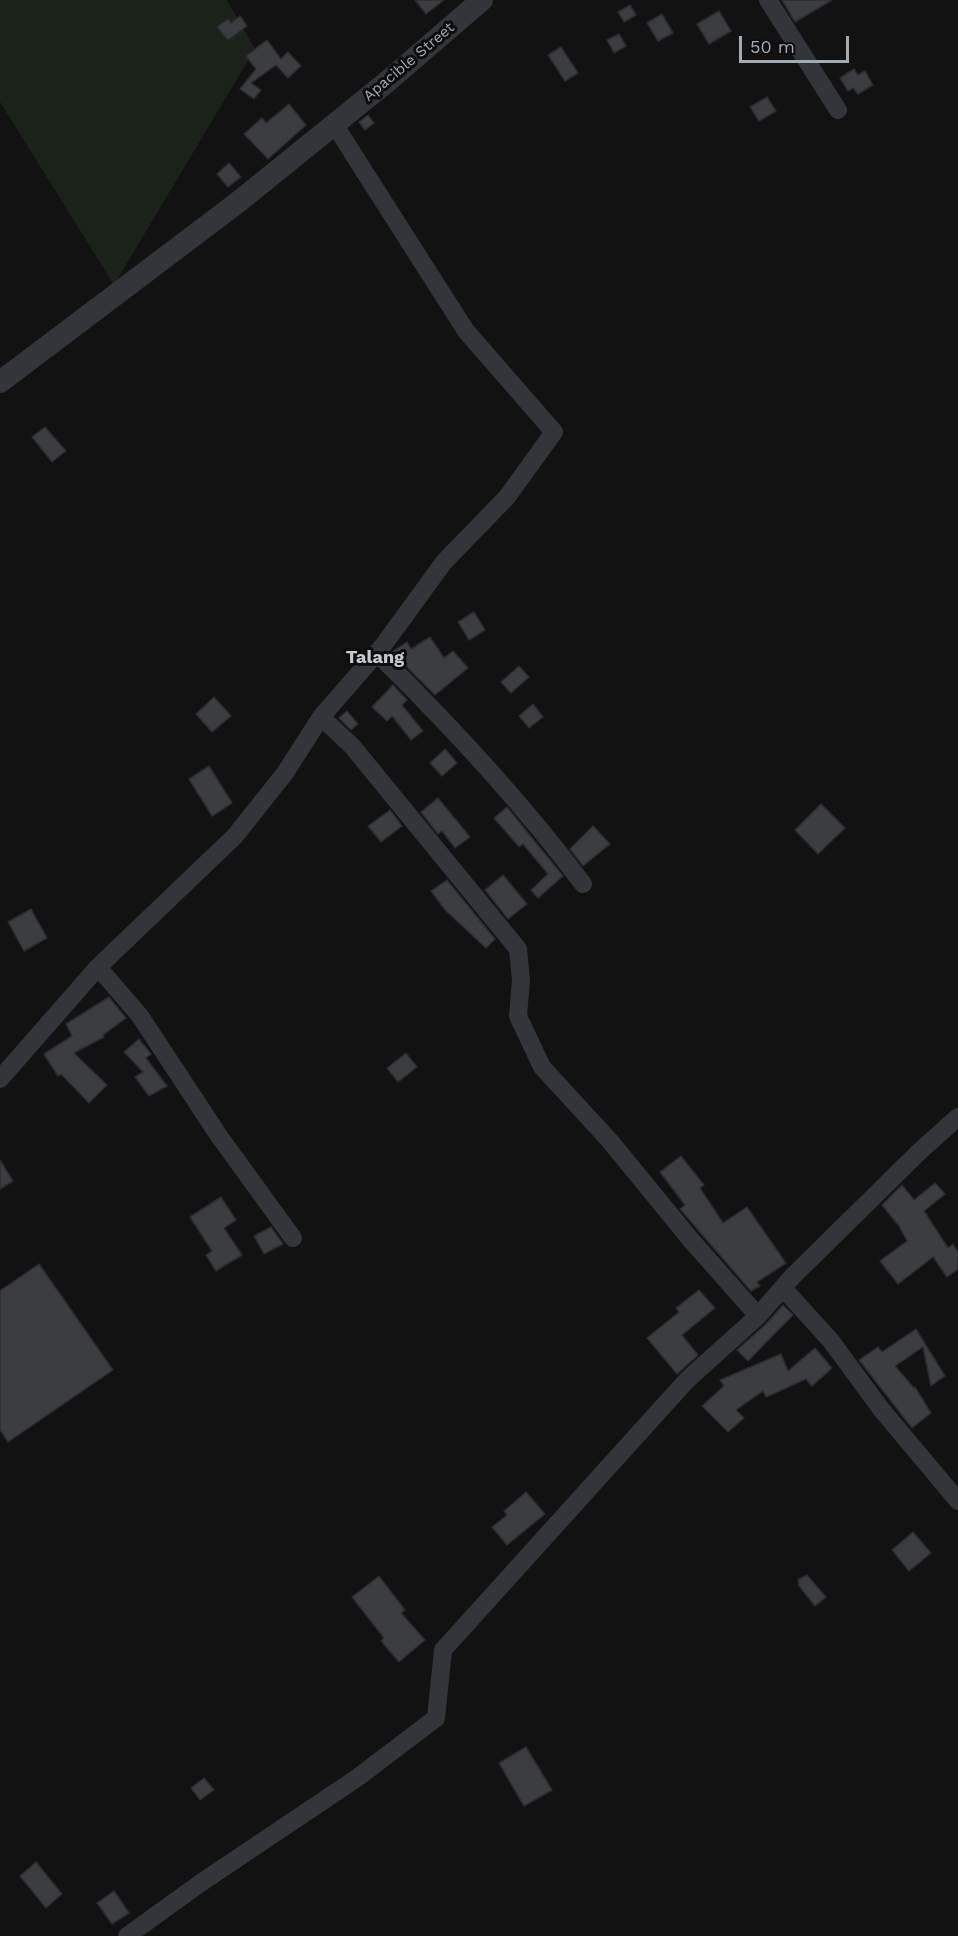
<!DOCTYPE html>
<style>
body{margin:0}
#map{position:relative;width:958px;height:1936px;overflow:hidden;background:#121213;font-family:"Work Sans",sans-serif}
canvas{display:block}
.scale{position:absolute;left:739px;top:36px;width:110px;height:27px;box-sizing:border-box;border:3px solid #a2acb5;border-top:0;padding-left:8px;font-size:18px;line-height:21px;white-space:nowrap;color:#a2acb5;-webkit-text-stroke:4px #0d0d0e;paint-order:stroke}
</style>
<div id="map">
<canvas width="958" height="1936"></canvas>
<div class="scale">50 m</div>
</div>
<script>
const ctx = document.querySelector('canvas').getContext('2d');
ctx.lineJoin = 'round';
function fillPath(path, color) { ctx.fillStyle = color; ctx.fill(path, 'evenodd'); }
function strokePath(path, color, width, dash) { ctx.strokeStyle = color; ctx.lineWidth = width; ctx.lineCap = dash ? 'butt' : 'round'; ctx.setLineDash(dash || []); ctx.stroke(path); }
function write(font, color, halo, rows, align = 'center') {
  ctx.font = font + ' "Work Sans",sans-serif'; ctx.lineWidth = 6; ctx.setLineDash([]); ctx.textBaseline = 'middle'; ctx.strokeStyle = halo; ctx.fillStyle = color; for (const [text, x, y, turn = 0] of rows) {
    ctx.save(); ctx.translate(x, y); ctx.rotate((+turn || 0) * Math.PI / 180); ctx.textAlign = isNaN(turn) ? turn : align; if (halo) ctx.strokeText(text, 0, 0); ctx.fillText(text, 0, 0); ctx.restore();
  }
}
fillPath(new Path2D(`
 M0,0H227L255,49L114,285L0,102Z`), '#1a221a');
const building = new Path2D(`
 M415,0H444L426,14Z
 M782,0H832L795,22Z
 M630,5L636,15L624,22L618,12Z
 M719,11L731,31L709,44L697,24Z
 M662,14L673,33L658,41L647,23Z
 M240,16L247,26L228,40L217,27L228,19L231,23Z
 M619,34L626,46L614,53L607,40Z
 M267,40L281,59L288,52L301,66L288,78L276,65L251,83L261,90L254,99L240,89L256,69L246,56Z
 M561,47L578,73L565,81L548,55Z
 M854,69L858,75L865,71L873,85L858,94L853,88L848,91L840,78Z
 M767,97L776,111L759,121L750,107Z
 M289,104L306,125L268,159L244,134L262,118L266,123Z
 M368,115L374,123L365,130L359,122Z
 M229,163L241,177L228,187L217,174Z
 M45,427L66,451L52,462L32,437Z
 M474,612L485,630L469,640L458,622Z
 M430,637L444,658L453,651L468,668L435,695L392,652L407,642L411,649Z
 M519,666L529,677L511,693L501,682Z
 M393,685L407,700L402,705L423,731L411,740L392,716L387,721L372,707Z
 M214,697L231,716L212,732L196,714Z
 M533,704L543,717L529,728L519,716Z
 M347,711L358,724L351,730L339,718Z
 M445,749L457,763L442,776L430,763Z
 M209,766L232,803L212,816L189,779Z
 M438,798L470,837L455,848L442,831L438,834L421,812Z
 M821,804L845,828L818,854L795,830Z
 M507,807L563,876L538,898L531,890L548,874L523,844L519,847L494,818Z
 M390,810L402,826L381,842L368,826Z
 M593,826L610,844L583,866L570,849Z
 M503,875L527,904L508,919L485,890Z
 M447,880L495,939L486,948L445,910L431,891Z
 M31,909L47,938L24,951L8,922Z
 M109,997L126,1018L103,1035L104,1037L74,1053L107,1085L89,1103L61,1074L58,1076L44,1054L72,1036L66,1024Z
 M139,1039L151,1054L146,1058L167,1086L149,1096L135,1077L143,1072L124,1052Z
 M406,1053L417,1067L398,1082L387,1068Z
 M681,1156L704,1185L700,1188L723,1223L747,1207L786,1263L757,1282L760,1286L751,1291L680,1209L685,1205L660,1172Z
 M0,1160L13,1181L0,1189Z
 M935,1183L945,1194L924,1211L948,1248L953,1244L958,1252V1269L947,1277L933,1257L898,1284L880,1261L907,1241L899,1226L882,1205L902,1185L914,1200Z
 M221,1197L236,1220L224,1228L242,1255L216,1271L206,1255L212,1251L190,1217Z
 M271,1227L283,1244L264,1254L254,1236Z
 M39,1264L113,1370L8,1442L0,1430V1291Z
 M699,1290L715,1308L682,1335L698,1355L677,1374L647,1338L679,1312L676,1308Z
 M783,1305L793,1315L748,1361L737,1350L766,1324Z
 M916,1329L945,1376L931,1386L923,1347L895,1366L914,1388L915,1387L931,1413L912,1428L859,1360L878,1347L882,1352Z
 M815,1348L832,1368L812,1386L806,1379L766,1397L763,1391L736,1410L744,1418L728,1432L702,1406L724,1386L720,1380L781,1354L788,1371Z
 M526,1492L545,1514L507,1545L492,1527L507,1515L504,1511Z
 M913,1532L931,1553L909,1571L892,1550Z
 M807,1575L826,1597L815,1606L799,1586L798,1580Z
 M379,1576L405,1610L401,1613L425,1640L399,1662L381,1641L384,1638L352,1597Z
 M526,1747L552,1790L524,1806L499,1763Z
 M204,1778L214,1790L200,1800L191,1788Z
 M36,1862L62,1894L46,1908L20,1876Z
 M114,1891L129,1913L112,1924L97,1903Z`);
fillPath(building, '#3c3d41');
strokePath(building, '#2b2c30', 1.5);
strokePath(new Path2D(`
 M768,0L838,110
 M377,653C450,725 521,801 583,884
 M321,717L352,746L518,949L521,980L518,1016L542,1067L610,1141L691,1240L758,1316
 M98,967L140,1016L219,1136L293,1238
 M0,1079L98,967L235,836L285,773L321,717L382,647L444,562L507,497L554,432L466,331L334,124
 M783,1288L831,1341L881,1409L958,1501
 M127,1936L202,1882L357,1778L436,1718L443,1650L687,1380L758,1316L793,1276L920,1151L958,1117`), '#323539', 18);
strokePath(new Path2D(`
 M0,382L237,203L388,81L482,0`), '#323539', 22);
write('15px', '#a2acb5', '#0d0d0e', [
 ["Apacible Street",409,62,-40]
]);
write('bold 18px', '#c3cad1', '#0d0d0e', [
 ["Talang",375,658]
]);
</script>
